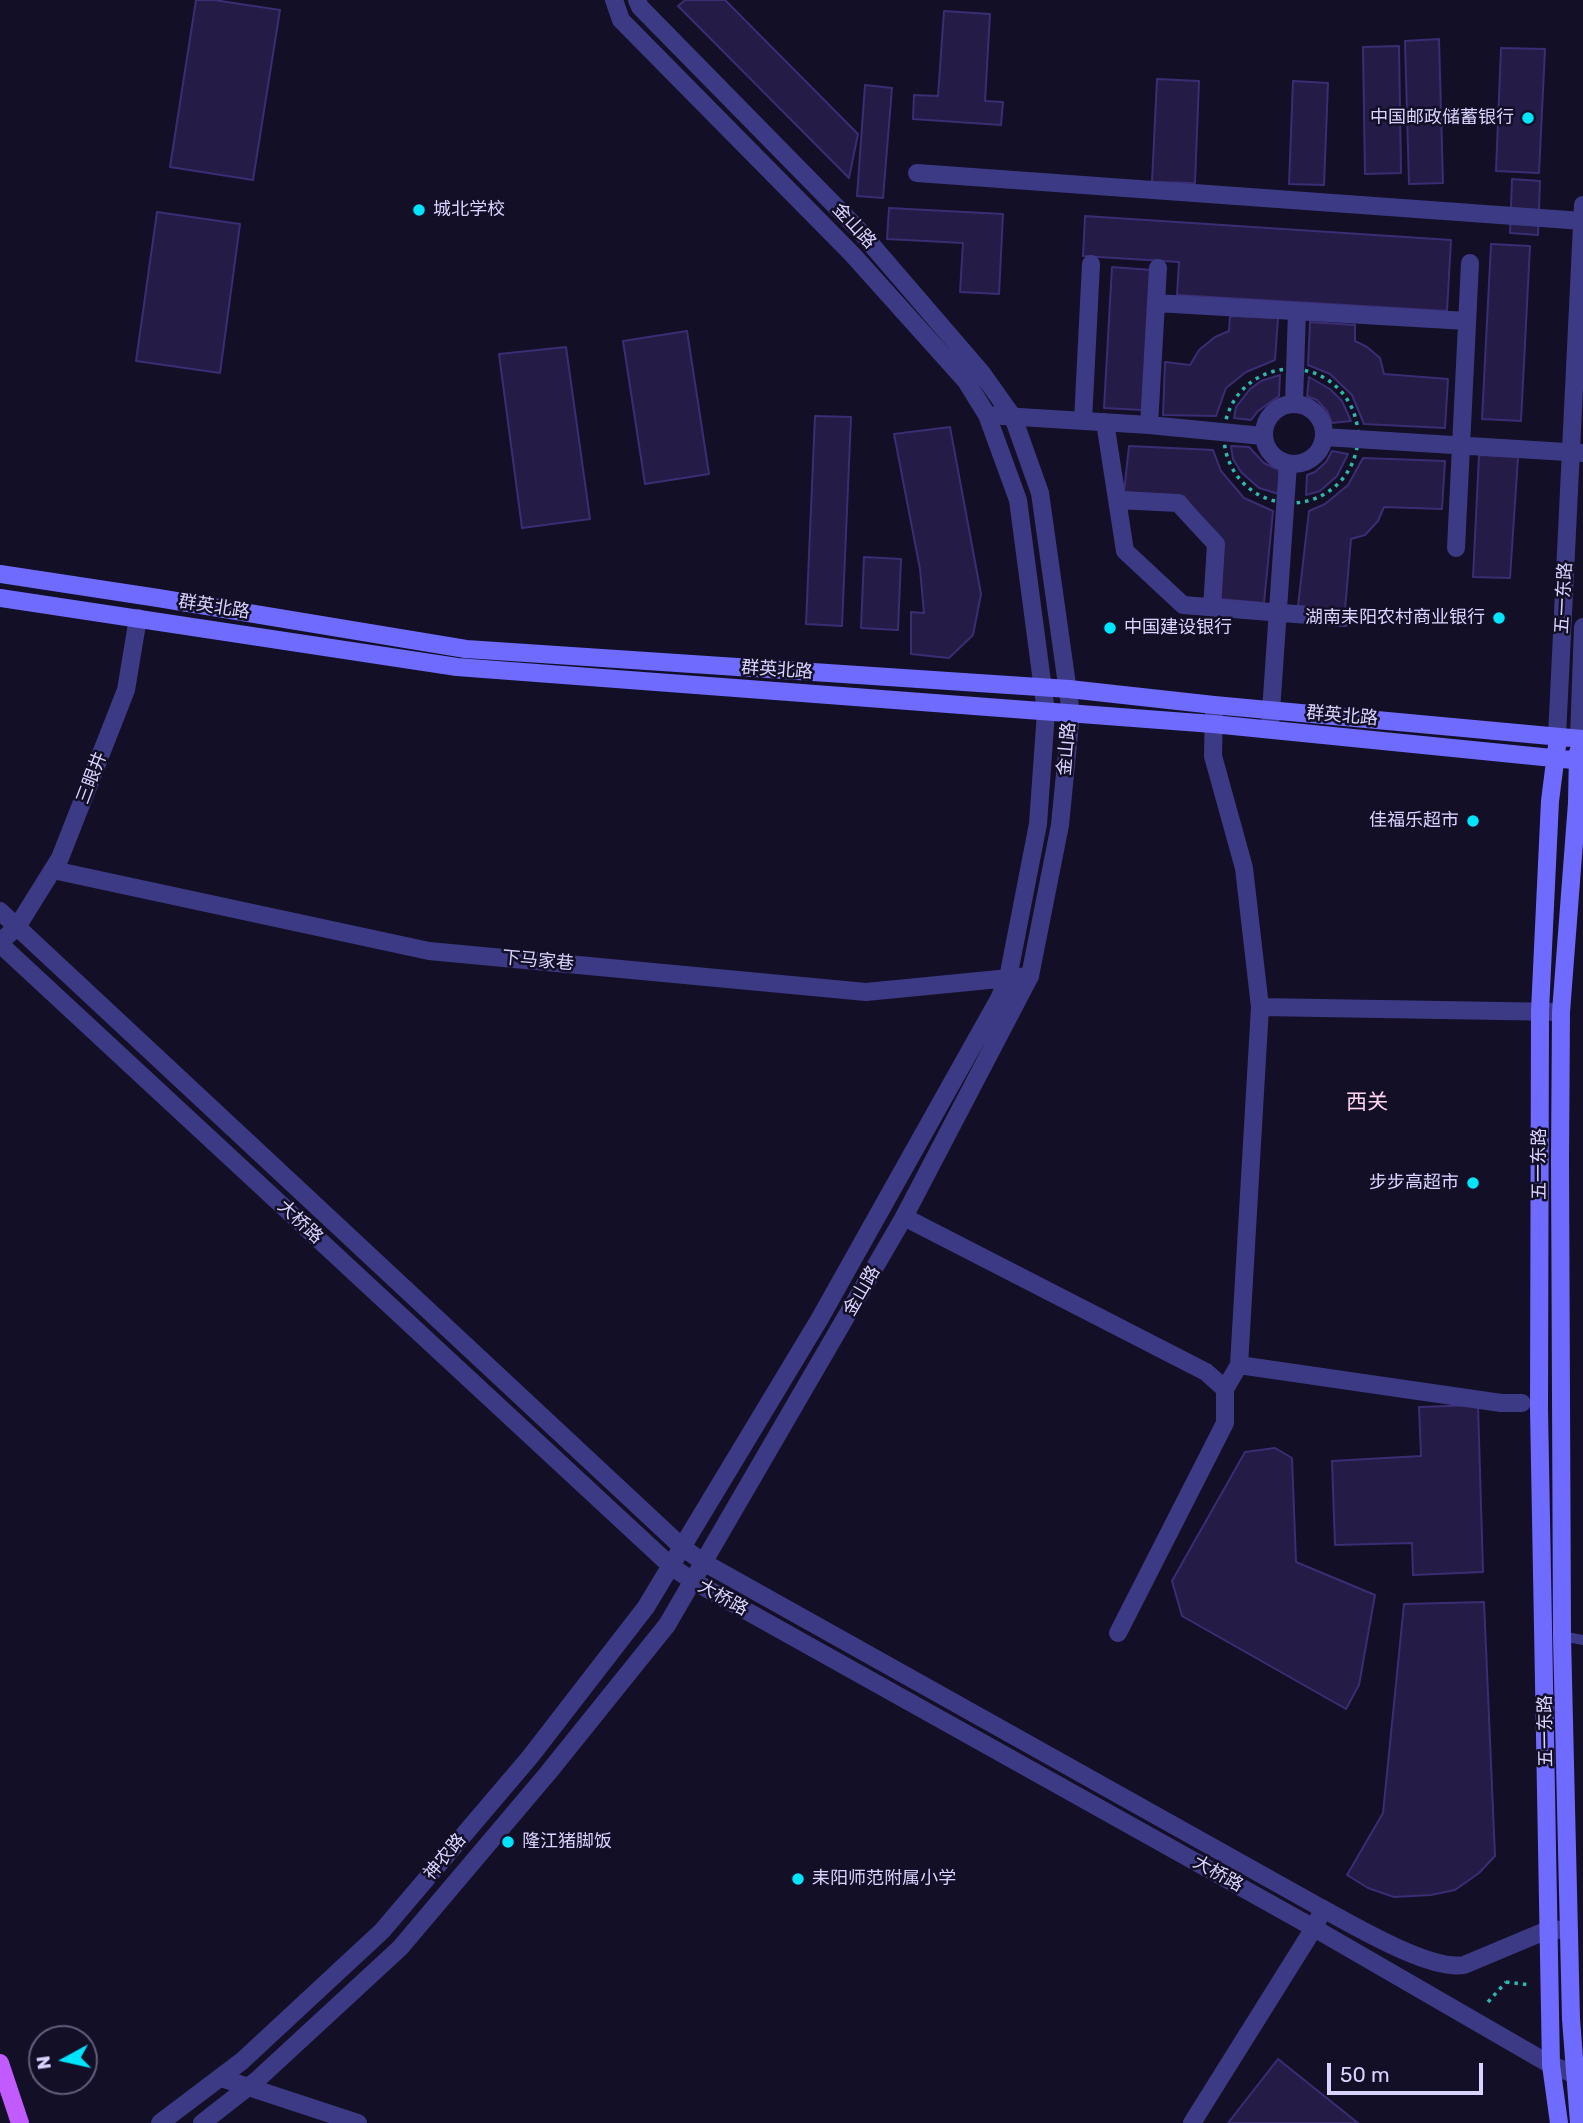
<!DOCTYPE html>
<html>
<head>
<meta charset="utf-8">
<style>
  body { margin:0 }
  #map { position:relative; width:1583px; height:2123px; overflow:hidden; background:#130f26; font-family:Rubik,sans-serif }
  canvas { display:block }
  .north { position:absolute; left:28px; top:2025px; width:70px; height:70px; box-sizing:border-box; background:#130f26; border:2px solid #625e7d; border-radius:50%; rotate:262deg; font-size:19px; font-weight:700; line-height:28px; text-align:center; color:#d9d4ff }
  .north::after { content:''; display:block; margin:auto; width:24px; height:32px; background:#00e5ff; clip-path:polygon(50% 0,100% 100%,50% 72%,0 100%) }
  .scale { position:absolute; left:1327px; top:2063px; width:156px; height:32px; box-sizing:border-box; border:4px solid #d9d4ff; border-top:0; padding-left:9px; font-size:21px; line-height:24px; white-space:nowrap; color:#d9d4ff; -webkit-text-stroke:5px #130f26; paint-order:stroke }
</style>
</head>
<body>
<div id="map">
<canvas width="1583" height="2123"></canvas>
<div class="north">N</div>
<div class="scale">50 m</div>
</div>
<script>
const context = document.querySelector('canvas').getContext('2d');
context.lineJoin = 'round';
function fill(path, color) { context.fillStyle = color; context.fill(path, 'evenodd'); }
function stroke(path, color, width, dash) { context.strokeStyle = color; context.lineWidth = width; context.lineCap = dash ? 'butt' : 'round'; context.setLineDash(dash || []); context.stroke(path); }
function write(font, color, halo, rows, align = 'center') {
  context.font = font + ' Rubik,"Noto Sans SC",sans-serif'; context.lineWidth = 5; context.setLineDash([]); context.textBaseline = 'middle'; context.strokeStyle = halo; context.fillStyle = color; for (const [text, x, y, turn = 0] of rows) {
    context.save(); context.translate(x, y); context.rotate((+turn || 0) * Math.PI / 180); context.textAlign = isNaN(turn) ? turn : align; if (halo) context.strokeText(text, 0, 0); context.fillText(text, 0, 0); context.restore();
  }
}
const building = new Path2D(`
  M196,0H214L280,10L253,180L170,167Z
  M685,0H725L858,134L849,178L678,6Z
  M944,11L990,14L985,101L1003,102L1001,125L913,119L914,95L938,96Z
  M1439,39L1443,183L1409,184L1405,41Z
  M1399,46L1401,173L1365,174L1363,47Z
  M1501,48L1545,49L1539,173L1496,171Z
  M1157,79L1199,81L1195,183L1152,182Z
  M1293,81L1328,83L1324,185L1289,184Z
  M865,85L892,88L883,198L857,196Z
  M1512,179L1540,181L1538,235L1510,233Z
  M889,208L1003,214L999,294L960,292L963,243L887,239Z
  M157,212L240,224L220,373L136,361Z
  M1085,216L1451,240L1447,311L1177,295L1179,262L1083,256Z
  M1491,244L1530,246L1521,421L1482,419Z
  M1112,267L1152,270L1142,410L1104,408Z
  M1230,316L1278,318L1275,360L1246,372L1226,388L1216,416L1163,415L1165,362L1190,365L1199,350L1215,337L1229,331Z
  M1310,322L1355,325V341L1367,347L1380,358L1384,374L1448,379L1445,428L1364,424L1352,395L1330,374L1308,365Z
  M687,331L709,474L645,484L623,341Z
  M566,347L590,519L522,528L499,354Z
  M1280,375L1279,396L1258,411L1251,420L1234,418L1236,407L1250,389L1261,381Z
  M1309,377L1330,389L1342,401L1351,421L1332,423L1327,411L1317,400L1307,396Z
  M815,416L851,417L842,626L806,624Z
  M950,427L981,594L973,635L949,658L911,654V612L924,613L920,569L894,434Z
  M1129,446L1213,450L1221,471L1244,498L1273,511L1264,603L1218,599L1223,540L1200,517L1184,496L1124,492Z
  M1231,446L1249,447L1264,463L1279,470L1282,495L1259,488L1241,472L1233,459Z
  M1332,451L1348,454L1337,476L1320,491L1306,495L1307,475L1315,472L1326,462Z
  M1479,455L1518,457L1510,578L1473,577Z
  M1363,458L1445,461L1442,509L1384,507L1378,521L1365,535L1351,539L1345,610L1298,606L1309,511L1325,504L1348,485Z
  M864,557L901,559L898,630L861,628Z
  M1478,1405L1483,1572L1413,1575L1412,1543L1335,1545L1332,1461L1421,1456L1419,1407Z
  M1275,1448L1292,1458L1296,1562L1375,1595L1359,1685L1346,1709L1182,1616L1172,1581L1245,1452Z
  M1484,1602L1495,1856L1479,1873L1455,1890L1431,1895L1394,1897L1368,1888L1347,1875L1383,1813L1404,1604Z
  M1278,2059L1358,2123H1228Z`);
fill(building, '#241b47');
stroke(building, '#3b2d73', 2);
stroke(new Path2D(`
  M1224 436a67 67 0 1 1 134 0a67 67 0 1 1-134 0Z
  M1506,1982L1530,1985
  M1488,2002L1506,1982`), '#2fb8b0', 3.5, [3.5, 5]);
stroke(new Path2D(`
  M1562,1636L1583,1640`), '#3d3a85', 10);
stroke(new Path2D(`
  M917,173L1583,221
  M1156,303L1467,321
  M1294,403L1297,311
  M1264 434a30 30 0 1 1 60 0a30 30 0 1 1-60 0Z
  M987,415L1149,425L1263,436
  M1083,421L1091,264
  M1105,422L1125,551L1183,605L1345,618
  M1149,425L1158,268
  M1324,437L1583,453
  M1117,500L1178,503L1216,544L1212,608
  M1456,548L1470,263
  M1270,726L1288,464
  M53,870L429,951L866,992L1030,976
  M0,942L17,927L60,858L126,690L138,618
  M1260,1007L1561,1012
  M904,1217L1206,1372L1225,1389
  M1239,1365L1501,1403H1522
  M1118,1633L1225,1423V1389L1239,1365L1260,1007L1244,868L1213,756L1214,709
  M221,2078L358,2123
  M1192,2123L1314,1928L1323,1909`), '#3d3a85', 18);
stroke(new Path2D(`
  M1557,736L1583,205
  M1579,738L1583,627
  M0,911L682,1547L703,1562L1323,1909C1355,1926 1430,1971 1464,1965L1550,1929L1560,1930
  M0,944L672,1567L693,1581L1314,1928L1551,2065L1574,2074
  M160,2123L242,2061L382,1931L530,1757L646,1607L819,1320L999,999L1008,978L1038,824L1046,712L1018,500L987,415L966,381L852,254L621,20L614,0
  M202,2123L257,2080L400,1948L548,1773L667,1625L904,1217L1030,976L1060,825L1071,713L1040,493L1013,417L981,372L858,229L640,7L637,0`), '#3d3a85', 18);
stroke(new Path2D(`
  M0,574L158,598L466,649L1069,689L1214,705L1583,739
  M0,598L457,667L1213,724L1583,761
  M1557,746L1550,801L1540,1011L1539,1409L1551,2065L1559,2123
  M1578,752L1577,803L1561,1012L1560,1160L1562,1636L1571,2019L1579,2123`), '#6f6bff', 18);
stroke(new Path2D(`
  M0,2063L20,2123`), '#c25bff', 18);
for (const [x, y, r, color] of [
  [1528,118,7,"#00e5ff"],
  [419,210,7,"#00e5ff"],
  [1499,618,7,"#00e5ff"],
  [1110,628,7,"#00e5ff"],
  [1473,821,7,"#00e5ff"],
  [1473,1183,7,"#00e5ff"],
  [508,1842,7,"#00e5ff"],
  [798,1879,7,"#00e5ff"]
]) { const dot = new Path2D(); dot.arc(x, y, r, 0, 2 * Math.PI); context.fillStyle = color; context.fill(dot); stroke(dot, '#130f26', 2.5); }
write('18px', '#d9d4ff', '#130f26', [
  ["中国邮政储蓄银行",1514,118],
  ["城北学校",433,210,"left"],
  ["湖南耒阳农村商业银行",1485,618],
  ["中国建设银行",1124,628,"left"],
  ["佳福乐超市",1459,821],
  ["步步高超市",1459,1183],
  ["隆江猪脚饭",522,1842,"left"],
  ["耒阳师范附属小学",812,1879,"left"]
], 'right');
write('18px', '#d9d4ff', '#130f26', [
  ["金山路",854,226,47],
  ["五一东路",1564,598,-87],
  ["群英北路",214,607,9],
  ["群英北路",777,670,4],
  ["群英北路",1342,716,5],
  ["金山路",1067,749,-85],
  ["三眼井",92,778,-69],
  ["下马家巷",538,961,5],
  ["五一东路",1540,1164,-90],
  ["大桥路",300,1222,43],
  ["金山路",862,1291,-60],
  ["大桥路",723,1598,29],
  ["五一东路",1546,1731,-91],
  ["神农路",445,1857,-50],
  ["大桥路",1218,1874,29]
]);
write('21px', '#ffd6f0', '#130f26', [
  ["西关",1367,1103]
]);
</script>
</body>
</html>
